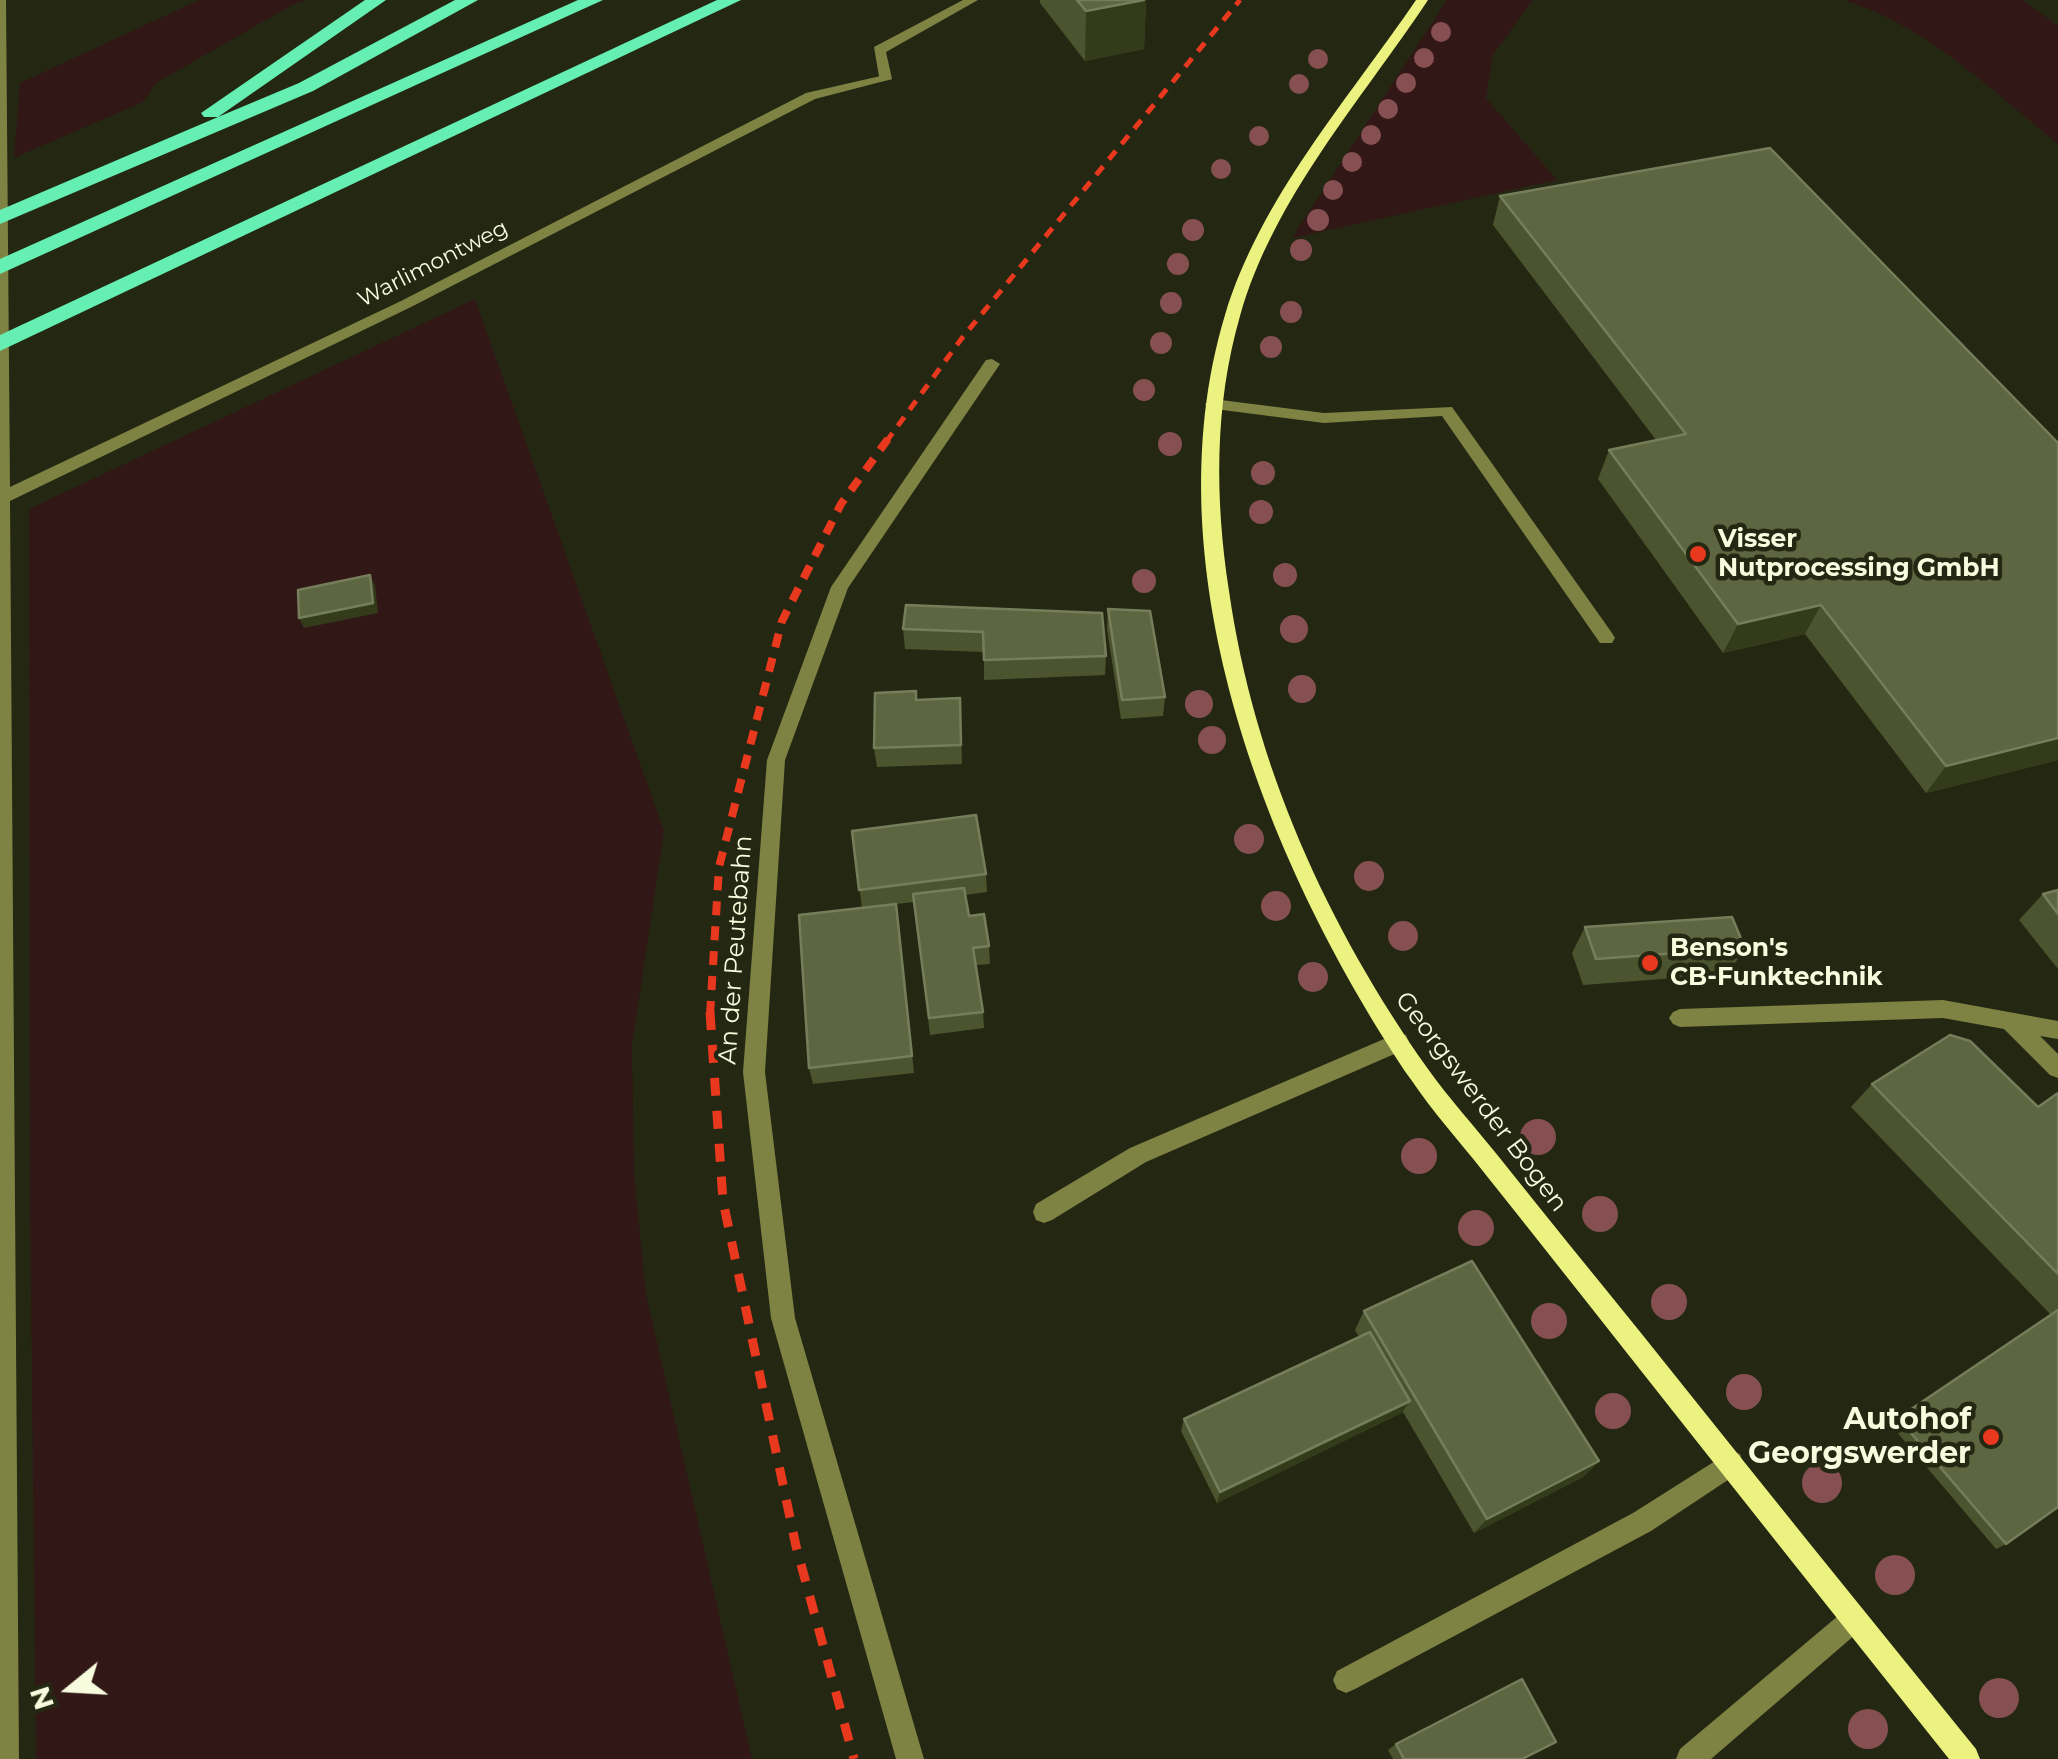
<!DOCTYPE html>
<html>
<head>
<meta charset="utf-8">
<style>
  body { margin:0 }
  #map { position:relative; width:2058px; height:1759px; overflow:hidden; background:#242813; font-family:Montserrat,sans-serif }
  canvas { display:block }
  .north { position:absolute; left:20px; top:1639px; width:100px; height:100px; -webkit-text-stroke:8px #242813; paint-order:stroke; rotate:252deg; font-size:28px; font-weight:700; line-height:40px; text-align:center; color:#f7fcde }
  .north::after { content:''; display:block; margin:auto; width:35px; height:45px; background:#f7fcde; clip-path:polygon(50% 0,100% 100%,50% 72%,0 100%) }
</style>
</head>
<body>
<div id="map">
<canvas width="2058" height="1759"></canvas>
<div class="north">N</div>
</div>
<script>
const context = document.querySelector('canvas').getContext('2d');
context.lineJoin = 'round';
function fill(path, color) { context.fillStyle = color; context.fill(path, 'evenodd'); }
function stroke(path, color, width, dash) { context.strokeStyle = color; context.lineWidth = width; context.lineCap = dash ? 'butt' : 'round'; context.setLineDash(dash || []); context.stroke(path); }
function write(font, color, halo, rows, align = 'center') {
  context.font = font + ' Montserrat,sans-serif'; context.lineWidth = 9; context.setLineDash([]); context.textBaseline = 'middle'; context.strokeStyle = halo; context.fillStyle = color; for (const [text, x, y, turn = 0] of rows) {
    context.save(); context.translate(x, y); context.rotate((+turn || 0) * Math.PI / 180); context.textAlign = isNaN(turn) ? turn : align; if (halo) context.strokeText(text, 0, 0); context.fillText(text, 0, 0); context.restore();
  }
}
fill(new Path2D(`
  M199,0H307L294,4L156,83L143,102L14,158L20,83Z
  M1447,0H1533L1493,55L1486,98L1557,180L1292,238Z
  M1844,0H2023L2058,26V144C1993,91 1925,25 1844,0Z
  M475,299L664,831L632,1046L634,1173L646,1294L752,1759H36L30,1195L29,509Z`), '#321717');
fill(new Path2D(`
  M963,0H978L886,52L892,79L880,82L874,47Z
  M992,359L1000,364L848,588L785,760L765,1072L795,1318L924,1759H896L771,1318L743,1072L767,760L831,587L986,360Z
  M1213,399L1324,413L1452,407L1612,633L1615,638L1612,643H1600L1442,416L1324,423L1207,408L1205,404Z
  M1943,1000L2058,1021V1039L2040,1036L2058,1054V1078L2050,1075L2004,1029L1943,1018L1680,1027L1673,1024L1669,1018L1673,1012L1680,1009Z
  M1398,1033L1406,1035L1409,1042L1406,1049L1146,1162L1052,1220L1044,1223L1036,1220L1033,1212L1036,1204L1130,1148Z
  M1731,1451L1740,1454L1743,1463L1740,1472L1651,1531L1355,1689L1346,1693L1337,1689L1333,1680L1337,1671L1633,1513Z
  M1854,1606L1863,1610L1867,1619L1863,1628L1711,1759H1676L1680,1749L1845,1610Z`), '#7e8243');
fill(new Path2D(`
  M0,0H6L10,487L401,301L806,93L885,75L892,79L815,99L411,307L10,501L19,1759H0Z`), '#7e8243');
fill(new Path2D(`
  M1416,0H1428C1361,101 1274,197 1240,316C1214,406 1215,499 1229,591C1254,765 1327,926 1428,1069C1450,1100 1476,1128 1499,1157C1546,1216 1594,1275 1641,1333C1752,1472 1864,1611 1976,1749L1980,1759H1949C1840,1622 1731,1485 1623,1348C1576,1288 1529,1229 1482,1170C1459,1141 1433,1112 1412,1081C1270,872 1148,570 1225,315C1261,197 1347,101 1416,0Z`), '#ebf27f');
fill(new Path2D(`
  M365,0H386L218,117L299,83L455,0H478L313,91L0,224V210L218,117H204L201,113Z
  M578,0H603L0,274V259Z
  M717,0H741L0,351V335Z`), '#65efb2');
stroke(new Path2D(`
  M886,442L962,338L1240,0`), '#e8381e', 5, [11, 9]);
stroke(new Path2D(`
  M710,1015L719,867L782,621L841,504L888,439`), '#e8381e', 8, [14, 11]);
stroke(new Path2D(`
  M710,1012L723,1201L796,1546L854,1759`), '#e8381e', 9, [18, 15]);
context.fillStyle = '#865052';
for (const [x, y, r] of [
  [1441,32,10],
  [1424,58,10],
  [1318,59,10],
  [1406,83,10],
  [1299,84,10],
  [1388,109,10],
  [1371,135,10],
  [1259,136,10],
  [1352,162,10],
  [1221,169,10],
  [1333,190,10],
  [1318,220,11],
  [1193,230,11],
  [1301,250,11],
  [1178,264,11],
  [1171,303,11],
  [1291,312,11],
  [1161,343,11],
  [1271,347,11],
  [1144,390,11],
  [1170,444,12],
  [1263,473,12],
  [1261,512,12],
  [1285,575,12],
  [1144,581,12],
  [1294,629,14],
  [1302,689,14],
  [1199,704,14],
  [1212,740,14],
  [1249,839,15],
  [1369,876,15],
  [1276,906,15],
  [1403,936,15],
  [1313,977,15],
  [1538,1137,18],
  [1419,1156,18],
  [1600,1214,18],
  [1476,1228,18],
  [1669,1302,18],
  [1549,1321,18],
  [1744,1392,18],
  [1613,1411,18],
  [1822,1483,20],
  [1895,1575,20],
  [1999,1698,20],
  [1868,1729,20]
]) { context.beginPath(); context.arc(x, y, r, 0, 2 * Math.PI); context.fill(); }
fill(new Path2D(`
  M1040,0H1146L1144,49L1085,61L1040,3Z
  M1500,196L2058,443V760L1926,793L1805,634L1723,653L1598,479L1609,450L1656,440L1493,225Z
  M906,605L1106,656L1105,675L984,680V652L905,649L903,629Z
  M1108,609L1165,697L1163,716L1121,719L1107,629Z
  M960,698L962,764L877,767L874,748L916,700Z
  M852,831L986,874L987,892L965,895L969,916L989,946L990,964L976,965L983,1012L984,1028L930,1035L914,902L879,906L896,904L914,1073L813,1084L809,1068L862,908Z
  M2058,890V969L2019,920L2043,894Z
  M1585,927L1745,948L1728,974L1583,985L1572,953Z
  M1872,1084L2038,1107L2058,1093V1507L2006,1544L1996,1549L1890,1424L2051,1315L1851,1107Z
  M1364,1311L1599,1461L1583,1477L1474,1533L1403,1412L1217,1503L1181,1431L1184,1419L1359,1337L1355,1330Z
  M1396,1744L1522,1759H1393L1388,1750Z`), '#4b542e');
fill(new Path2D(`
  M1146,0L1144,49L1085,61L1086,11Z
  M370,575L375,585L378,613L304,628L299,618Z
  M1821,605L1805,634L1723,653L1738,624Z
  M2058,738V760L1926,793L1946,766Z
  M1410,1401L1402,1413L1217,1503L1220,1492Z
  M1599,1461L1583,1477L1474,1533L1487,1519Z`), '#343b1b');
const building = new Path2D(`
  M1077,0H1144L1086,11Z
  M1770,148L2058,443V738L1946,766L1821,605L1738,624L1609,450L1686,434L1500,196Z
  M370,575L373,603L299,618L298,590Z
  M906,605L1102,613L1106,656L984,660L983,632L903,629Z
  M1108,609L1150,611L1165,697L1122,700Z
  M916,691V700L960,698L961,745L874,748L875,693Z
  M976,815L986,874L859,890L852,831Z
  M964,888L969,916L984,914L989,946L973,948L983,1012L929,1018L913,894Z
  M2058,890V914L2043,894Z
  M896,904L912,1056L809,1068L799,915Z
  M1732,917L1745,948L1596,959L1585,927Z
  M1950,1035L1970,1041L2038,1107L2058,1093V1274L1872,1084Z
  M1472,1261L1599,1461L1487,1519L1364,1311Z
  M2058,1310V1507L2006,1544L1898,1418Z
  M1370,1332L1410,1401L1220,1492L1184,1419Z
  M1522,1679L1556,1742L1522,1759H1404L1396,1744Z`);
fill(building, '#5d6641');
stroke(building, '#767d5a', 2.5);
for (const [x, y, r, color] of [
  [1698,554,10,"#e8381e"],
  [1650,963,10,"#e8381e"],
  [1991,1437,10,"#e8381e"]
]) { const dot = new Path2D(); dot.arc(x, y, r, 0, 2 * Math.PI); context.fillStyle = color; context.fill(dot); stroke(dot, '#242813', 4); }
write('22px', '#f7fcde', '#242813', [
  ["Warlimontweg",433,264,-27]
]);
write('bold 25px', '#f7fcde', '#242813', [
  ["Visser",1718,540],
  ["Nutprocessing GmbH",1718,569],
  ["Benson's",1670,949],
  ["CB-Funktechnik",1670,978]
], 'left');
write('25px', '#f7fcde', '#242813', [
  ["An der Peutebahn",736,950,-86],
  ["Georgswerder Bogen",1481,1102,53]
]);
write('bold 30px', '#f7fcde', '#242813', [
  ["Autohof",1971,1420],
  ["Georgswerder",1971,1454]
], 'right');
</script>
</body>
</html>
